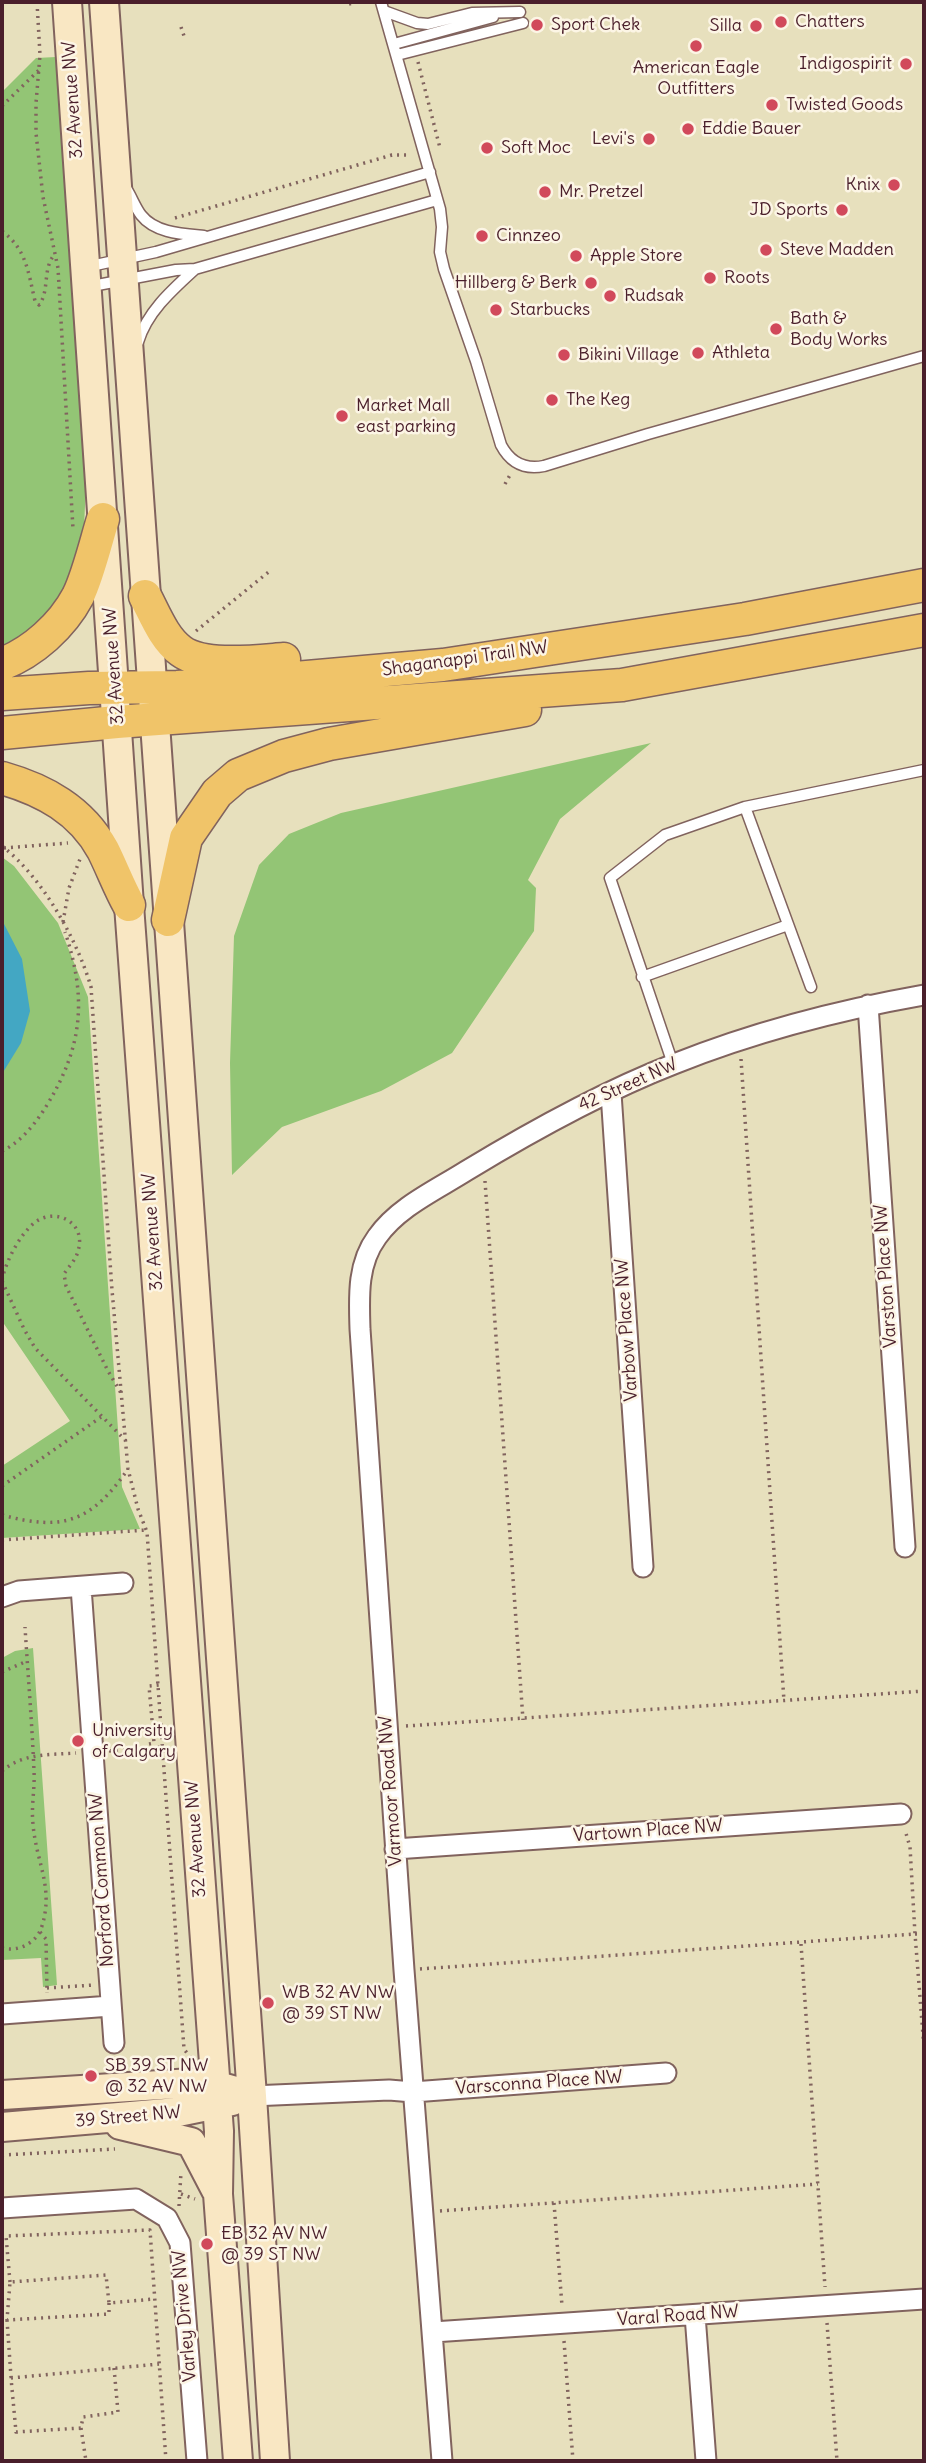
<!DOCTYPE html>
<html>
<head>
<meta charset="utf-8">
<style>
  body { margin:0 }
  #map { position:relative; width:926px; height:2463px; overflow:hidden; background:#e7e0bd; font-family:Delius,sans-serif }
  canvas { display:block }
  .frame { position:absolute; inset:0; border:4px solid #4a1f2b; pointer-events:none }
</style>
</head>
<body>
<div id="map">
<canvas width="926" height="2463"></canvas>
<div class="frame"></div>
</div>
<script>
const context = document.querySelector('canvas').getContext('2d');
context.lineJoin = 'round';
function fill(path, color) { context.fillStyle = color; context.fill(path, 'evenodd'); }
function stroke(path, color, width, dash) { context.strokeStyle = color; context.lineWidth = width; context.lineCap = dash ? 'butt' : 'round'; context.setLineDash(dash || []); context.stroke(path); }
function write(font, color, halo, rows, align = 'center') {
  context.font = font + ' Delius,sans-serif'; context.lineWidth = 5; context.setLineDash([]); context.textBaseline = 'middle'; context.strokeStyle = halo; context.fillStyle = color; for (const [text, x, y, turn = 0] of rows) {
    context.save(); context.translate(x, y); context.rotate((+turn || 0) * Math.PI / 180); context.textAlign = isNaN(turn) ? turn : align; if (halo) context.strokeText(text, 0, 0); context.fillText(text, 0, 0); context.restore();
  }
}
fill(new Path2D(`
  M56,57L87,461L84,528L80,560L67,591L36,628L2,647V92L36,58Z
  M651,743L560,819L528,880L536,888L534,931L452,1053L381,1091L282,1127L232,1175L230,1063L234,936L259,865L289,834L341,813Z
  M2,857L14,866L58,923L88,997L122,1487L140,1529L2,1538V1466L70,1421L2,1321Z
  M33,1648L57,1985L43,1987L41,1958L2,1960V1658L15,1651Z`), '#93c575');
fill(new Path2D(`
  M2,920L22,959L30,1011L21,1043L2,1074Z`), '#43a7c3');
const lane = new Path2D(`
  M381,2L440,209L442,227L440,252L444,269L476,361L501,445C510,462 524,470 544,466L648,434L924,356
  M384,11L417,23L428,24L472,13L520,12
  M394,44L493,17
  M397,55L523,23
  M127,190C132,198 135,207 141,215C155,233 182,234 204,236
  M86,267L156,252L430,172
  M87,287L176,270L195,269L437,200
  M138,342C147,312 172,290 195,269
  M745,807L811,987
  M642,977L788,925
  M673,1064L610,878L665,835L745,807L924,770`);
const street = new Path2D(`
  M868,1005L905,1547
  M611,1093L643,1567
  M81,1587L114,2043
  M2,1597L19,1591L123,1583
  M395,1849L901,1814
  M2,2014L111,2006
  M252,2096L389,2090L413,2092L666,2073
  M2,2208L136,2199L167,2218L180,2243L197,2461
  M695,2315L706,2461
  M433,2332L924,2299
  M442,2461L404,1970L360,1329C359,1297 357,1264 377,1237C398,1207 436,1190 466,1171C532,1131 602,1092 674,1064C754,1032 839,1010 924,995`);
const secondary = new Path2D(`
  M67,2L129,905L219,2131L218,2194L238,2461
  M104,2L252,2096L275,2461
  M2,2095L192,2083L214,2085L232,2090
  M120,2125L191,2142L216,2190
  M2,2127L178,2112L232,2101`);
const primary = new Path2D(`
  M145,596C155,615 164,639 181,651C204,668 257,661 284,659
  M2,664C33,652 62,626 78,596C88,576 96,542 103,519
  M2,694L89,688L177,687L239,683L443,665L745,619L924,585
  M2,733L117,722L622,685L924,630
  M2,778C44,790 81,810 103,850C112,868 119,887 129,905
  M168,920L186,838L217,793L238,775L284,756L329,744L525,710`);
stroke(lane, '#81635e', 13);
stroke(street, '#81635e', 23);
stroke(secondary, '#81635e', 32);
stroke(primary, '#81635e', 35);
stroke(new Path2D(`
  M37,2L40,55L36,103V133L43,197L58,268L73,529
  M349,4L356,2
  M181,27L184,36
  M418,62L440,148
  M2,106L39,70
  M175,218L392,155H410
  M2,231C27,250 28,272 35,301L39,305C50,291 42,268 55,254
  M505,484L510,475
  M196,631L271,570
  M2,846C42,877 77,939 91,987L112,1290L128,1469L138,1509L147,1532L184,2049L190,2057
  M4,848L68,843
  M63,922L69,888L80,859
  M741,1059L784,1701
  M2,1151C21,1142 36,1123 47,1105C83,1046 87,998 65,932
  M485,1181L523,1720
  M2,1280C6,1261 19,1236 34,1223C56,1206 87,1223 78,1251C76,1260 69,1266 64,1274L66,1286L108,1371L121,1393
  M2,1281L24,1329L35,1348L126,1441
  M2,1486L101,1417
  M2,1515C64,1532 92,1521 128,1469
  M2,1540L146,1530
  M2,1672L27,1661
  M406,1726L924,1691
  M149,1744L154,1743L149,1686L159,1685
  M109,1751L163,1747
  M2,1771C23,1753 49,1755 76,1753
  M40,1932L46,1939L47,1993
  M924,1934H915L924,2048
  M801,1944L825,2287
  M2,1948C17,1952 35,1944 41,1929C55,1888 36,1863 33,1824C31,1806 35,1789 34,1771C32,1723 28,1675 25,1627
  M420,1969L915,1934L910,1847L905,1830
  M47,1988L94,1985
  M2,2155L115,2149
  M181,2194L195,2199
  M554,2203L562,2306
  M179,2206L181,2172
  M440,2211L818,2184
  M10,2282L6,2236L150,2230L166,2461
  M109,2303V2314L7,2320L10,2282L106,2275L109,2303L154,2299
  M7,2320L11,2377
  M827,2323L837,2461
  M564,2341L573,2461
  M114,2368L118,2412L83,2417L81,2428L16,2432L11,2378L159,2364
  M81,2428L86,2461`), '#81635e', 3.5, [2, 5]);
stroke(lane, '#fff', 10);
stroke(street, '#fff', 19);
stroke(secondary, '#f9e7c3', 28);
stroke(primary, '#f0c469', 32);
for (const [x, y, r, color] of [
  [781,22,7,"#d1495b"],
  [537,25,7,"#d1495b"],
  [756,26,7,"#d1495b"],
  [696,46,7,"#d1495b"],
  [906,64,7,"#d1495b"],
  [772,105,7,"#d1495b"],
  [688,129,7,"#d1495b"],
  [649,139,7,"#d1495b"],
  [487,148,7,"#d1495b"],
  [894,185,7,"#d1495b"],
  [545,192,7,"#d1495b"],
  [842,210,7,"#d1495b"],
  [482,236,7,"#d1495b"],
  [766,250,7,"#d1495b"],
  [576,256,7,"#d1495b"],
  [710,278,7,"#d1495b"],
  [591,283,7,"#d1495b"],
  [610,296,7,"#d1495b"],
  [496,310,7,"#d1495b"],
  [776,329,7,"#d1495b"],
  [698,353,7,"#d1495b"],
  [564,355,7,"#d1495b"],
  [552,400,7,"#d1495b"],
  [342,416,7,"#d1495b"],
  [78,1741,7,"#d1495b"],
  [268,2003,7,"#d1495b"],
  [91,2076,7,"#d1495b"],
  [207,2244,7,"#d1495b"]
]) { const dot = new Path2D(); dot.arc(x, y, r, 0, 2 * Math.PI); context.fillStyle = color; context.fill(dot); stroke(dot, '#fcf5e5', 2.5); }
write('18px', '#4a1f2b', '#fcf5e5', [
  ["Chatters",795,22],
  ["Sport Chek",551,25],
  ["Silla",742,26,"right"],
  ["Indigospirit",892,64,"right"],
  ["American Eagle",696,68,"center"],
  ["Outfitters",696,89,"center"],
  ["Twisted Goods",786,105],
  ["Eddie Bauer",702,129],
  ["Levi's",635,139,"right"],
  ["Soft Moc",501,148],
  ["Knix",880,185,"right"],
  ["Mr. Pretzel",559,192],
  ["JD Sports",828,210,"right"],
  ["Cinnzeo",496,236],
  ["Steve Madden",780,250],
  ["Apple Store",590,256],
  ["Roots",724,278],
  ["Hillberg & Berk",577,283,"right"],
  ["Rudsak",624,296],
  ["Starbucks",510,310],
  ["Bath &",790,319],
  ["Body Works",790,340],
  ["Athleta",712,353],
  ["Bikini Village",578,355],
  ["The Keg",566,400],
  ["Market Mall",356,406],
  ["east parking",356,427],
  ["University",92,1731],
  ["of Calgary",92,1752],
  ["WB 32 AV NW",282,1993],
  ["@ 39 ST NW",282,2014],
  ["SB 39 ST NW",105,2066],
  ["@ 32 AV NW",105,2087],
  ["EB 32 AV NW",221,2234],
  ["@ 39 ST NW",221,2255]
], 'left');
write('18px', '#4a1f2b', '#fcf5e5', [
  ["32 Avenue NW",73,100,-94],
  ["Shaganappi Trail NW",465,659,-8],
  ["32 Avenue NW",114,666,-94],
  ["42 Street NW",628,1085,-24],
  ["32 Avenue NW",153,1232,-94],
  ["Varston Place NW",886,1276,-94],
  ["Varbow Place NW",627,1330,-94],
  ["Varmoor Road NW",391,1791,-94],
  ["Vartown Place NW",648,1831,-4],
  ["32 Avenue NW",196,1839,-94],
  ["Norford Common NW",102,1880,-94],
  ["Varsconna Place NW",539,2083,-4],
  ["39 Street NW",128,2117,-5],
  ["Varley Drive NW",185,2316,-95],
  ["Varal Road NW",678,2316,-4]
]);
</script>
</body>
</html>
